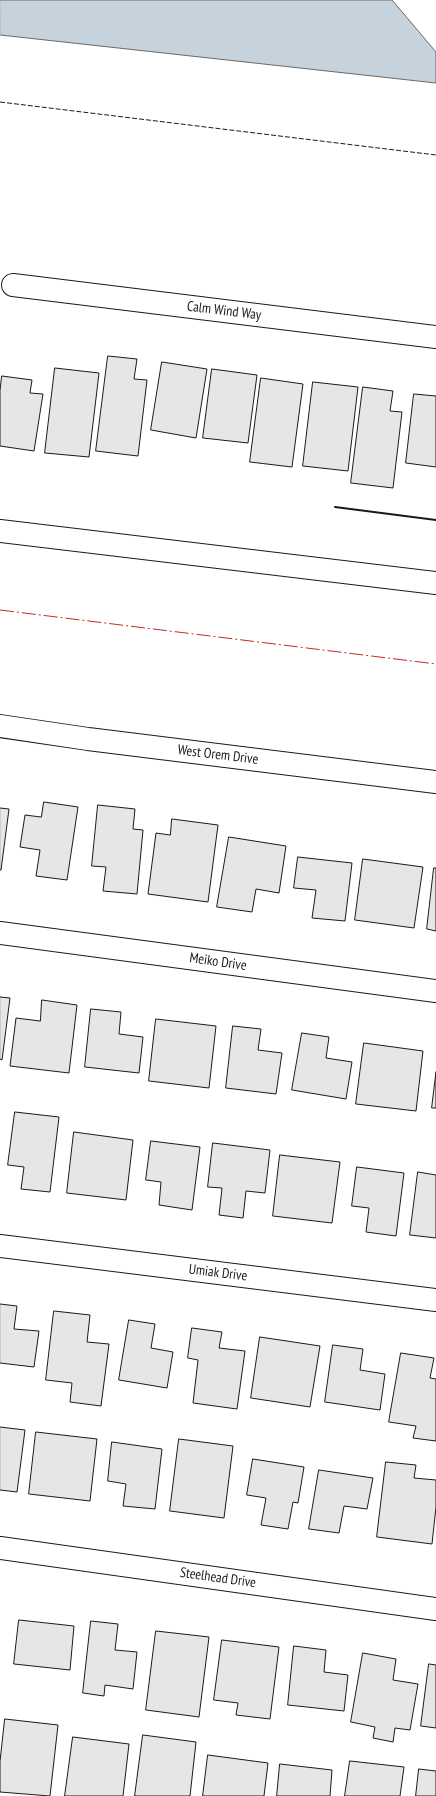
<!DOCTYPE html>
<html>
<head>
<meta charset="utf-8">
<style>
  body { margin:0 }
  canvas { display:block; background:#fff }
</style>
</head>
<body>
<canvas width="436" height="1796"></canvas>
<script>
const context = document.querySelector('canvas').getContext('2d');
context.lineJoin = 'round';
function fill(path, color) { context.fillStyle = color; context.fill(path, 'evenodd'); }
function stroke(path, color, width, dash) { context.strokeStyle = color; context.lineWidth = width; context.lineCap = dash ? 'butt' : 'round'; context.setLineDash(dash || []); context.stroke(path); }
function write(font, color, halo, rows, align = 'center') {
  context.font = font + ' "PT Sans Narrow",sans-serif'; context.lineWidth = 3; context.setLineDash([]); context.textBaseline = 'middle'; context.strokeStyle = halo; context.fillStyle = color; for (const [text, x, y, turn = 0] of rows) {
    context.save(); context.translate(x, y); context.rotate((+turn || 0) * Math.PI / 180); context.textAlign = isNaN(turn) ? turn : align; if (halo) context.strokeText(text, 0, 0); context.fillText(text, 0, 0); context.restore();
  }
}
const water = new Path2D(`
  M0,0H392L436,52V83L0,35Z`);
fill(water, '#c6d2dc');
stroke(water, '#6a6a6a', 1);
const building = new Path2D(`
  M108,356L137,359L134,379L147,380L138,456L96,451Z
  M162,362L207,369L196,438L151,430Z
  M55,368L99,373L89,457L45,453Z
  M212,369L257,375L248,443L203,438Z
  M2,376L32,380L30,393L43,394L34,451L0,446V391Z
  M261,378L303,384L292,467L250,462Z
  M313,382L358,387L348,471L303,466Z
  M363,387L393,391L390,411L402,412L393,488L351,483Z
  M414,394L436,396V467L406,463Z
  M44,802L78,807L67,880L36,876L40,850L20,847L25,815L41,817Z
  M98,805L135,809L133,829L143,830L137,894L103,891L106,867L92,866Z
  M0,808L9,809L1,870H0Z
  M172,819L218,825L208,902L148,894L156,833L170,835Z
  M229,837L286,846L279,893L256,889L252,912L217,907Z
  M298,857L352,863L345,921L312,918L316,890L294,888Z
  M363,859L423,867L414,928L355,920Z
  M434,868H436V931L427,929Z
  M0,997L10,998L2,1060L0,1059Z
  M42,1000L77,1005L69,1073L10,1066L16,1018L40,1021Z
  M91,1009L121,1012L119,1034L143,1037L139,1073L85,1067Z
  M156,1019L216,1026L209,1088L149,1081Z
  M233,1026L261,1029L258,1050L282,1053L276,1094L226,1088Z
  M302,1033L329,1037L326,1058L352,1062L346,1099L292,1090Z
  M364,1043L423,1051L416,1111L356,1104Z
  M436,1072V1108H432Z
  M15,1112L59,1117L50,1192L21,1189L24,1167L8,1165Z
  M74,1132L133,1140L126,1200L67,1193Z
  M151,1141L200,1147L192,1210L159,1205L161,1182L146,1180Z
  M213,1143L270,1150L265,1193L246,1191L243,1218L219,1215L222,1188L208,1187Z
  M280,1155L340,1162L332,1223L273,1216Z
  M357,1167L404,1173L396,1236L366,1232L369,1208L352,1206Z
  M418,1172L436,1175V1238L410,1235Z
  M0,1304L17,1306L14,1329L39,1331L34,1367L0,1363Z
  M54,1311L90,1315L87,1342L109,1344L101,1406L70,1402L72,1383L46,1380Z
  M129,1320L155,1324L151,1348L173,1352L167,1388L119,1380Z
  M192,1328L222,1332L219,1348L245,1351L237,1409L193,1403L198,1360L188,1358Z
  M260,1337L320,1346L310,1407L251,1398Z
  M333,1345L363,1349L360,1370L385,1374L380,1410L325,1402Z
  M401,1353L434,1358L430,1378L436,1379V1441L413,1438L416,1426L389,1422Z
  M0,1427L25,1430L17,1492L0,1490Z
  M36,1432L97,1439L90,1501L29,1494Z
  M179,1439L233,1446L224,1518L170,1511Z
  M112,1442L162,1449L155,1509L123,1506L126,1484L108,1481Z
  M253,1459L304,1467L298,1503L293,1502L288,1529L261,1525L266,1498L247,1495Z
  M386,1462L416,1465L414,1478L436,1480V1507L432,1544L377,1537Z
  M319,1470L373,1478L367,1509L344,1506L339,1533L309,1529Z
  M19,1620L74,1626L70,1670L14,1664Z
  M91,1621L118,1624L115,1650L137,1652L133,1689L105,1685L104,1696L83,1693Z
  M156,1631L209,1637L199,1717L146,1710Z
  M222,1640L279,1647L270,1719L236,1715L238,1703L214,1700Z
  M294,1646L326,1650L324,1672L348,1675L344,1711L288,1705Z
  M363,1653L396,1659L393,1680L418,1684L410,1730L395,1728L393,1742L373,1738L375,1727L351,1722Z
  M429,1664L436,1665V1728L421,1726Z
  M5,1719L58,1725L50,1796L0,1792V1762Z
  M143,1735L196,1742L190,1796H135Z
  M73,1737L129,1744L123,1796H65Z
  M208,1755L268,1763L264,1796H203Z
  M350,1761L404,1767L400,1796H345Z
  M280,1764L332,1770L330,1796H277Z
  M419,1769L436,1771V1796H416Z`);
fill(building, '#e6e6e6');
stroke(building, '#1a1a1a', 1);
const minor = new Path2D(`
  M13,285L436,337
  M0,933L436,991
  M0,1246L436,1300
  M0,1548L436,1609`);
const secondary = new Path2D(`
  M0,531L436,583
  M0,726L88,739L436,782`);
stroke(minor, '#1a1a1a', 24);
stroke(secondary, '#1a1a1a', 24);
stroke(minor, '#fff', 22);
stroke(secondary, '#fff', 22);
stroke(new Path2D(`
  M0,102L436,155`), '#1a1a1a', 1, [5, 2]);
stroke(new Path2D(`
  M335,507L436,520`), '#1a1a1a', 2);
stroke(new Path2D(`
  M0,610L436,664`), '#c62828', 1, [14, 3, 2, 3]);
write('14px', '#1a1a1a', '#fff', [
  ["Calm Wind Way",224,311,7],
  ["West Orem Drive",218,755,7],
  ["Meiko Drive",218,962,8],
  ["Umiak Drive",218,1273,7],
  ["Steelhead Drive",218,1578,8]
]);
</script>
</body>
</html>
